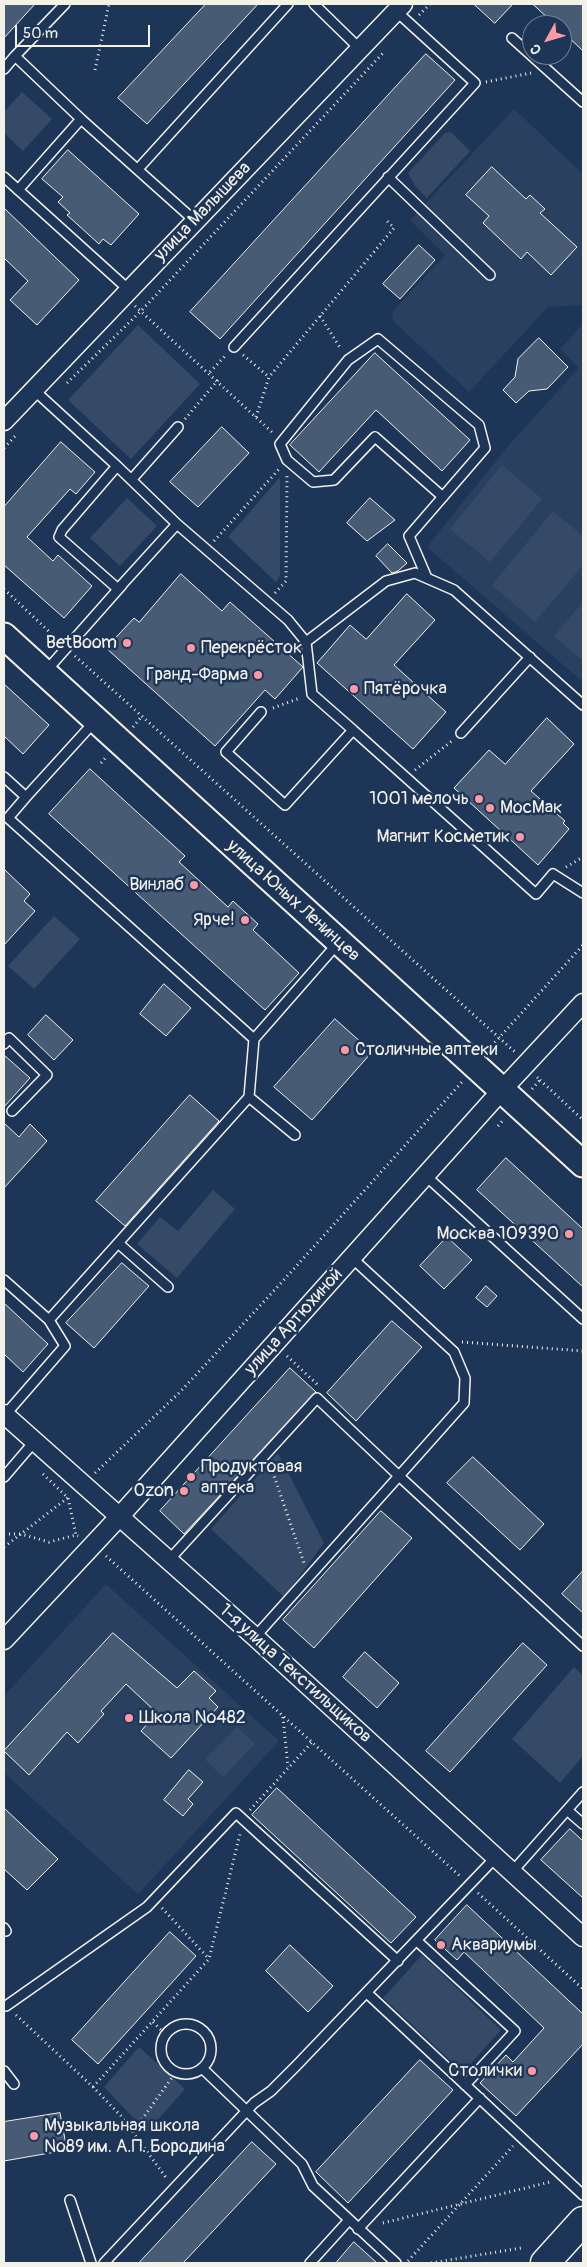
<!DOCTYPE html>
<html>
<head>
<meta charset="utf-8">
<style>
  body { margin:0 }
  #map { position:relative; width:587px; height:2267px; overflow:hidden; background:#1d3557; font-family:Pangolin,sans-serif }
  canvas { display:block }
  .frame { position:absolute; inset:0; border:5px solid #f4f1e8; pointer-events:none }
  .north { position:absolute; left:522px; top:15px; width:50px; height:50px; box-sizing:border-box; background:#1d3557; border:1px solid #738091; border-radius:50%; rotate:231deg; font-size:14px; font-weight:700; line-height:20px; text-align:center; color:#f4f1e8 }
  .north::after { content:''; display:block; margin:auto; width:18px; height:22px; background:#ff9aa2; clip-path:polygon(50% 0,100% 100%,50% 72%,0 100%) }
  .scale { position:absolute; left:15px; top:25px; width:135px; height:22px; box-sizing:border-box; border:2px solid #f4f1e8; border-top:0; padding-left:6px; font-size:15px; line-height:18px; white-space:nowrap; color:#f4f1e8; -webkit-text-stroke:4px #1d3557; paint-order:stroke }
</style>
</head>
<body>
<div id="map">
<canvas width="587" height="2267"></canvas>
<div class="frame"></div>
<div class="north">С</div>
<div class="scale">50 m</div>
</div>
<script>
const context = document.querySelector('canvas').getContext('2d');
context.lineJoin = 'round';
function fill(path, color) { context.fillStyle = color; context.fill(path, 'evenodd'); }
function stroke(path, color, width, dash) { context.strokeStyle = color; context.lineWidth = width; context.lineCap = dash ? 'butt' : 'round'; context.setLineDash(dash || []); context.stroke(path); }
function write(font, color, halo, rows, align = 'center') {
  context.font = font + ' Pangolin,sans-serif'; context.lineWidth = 5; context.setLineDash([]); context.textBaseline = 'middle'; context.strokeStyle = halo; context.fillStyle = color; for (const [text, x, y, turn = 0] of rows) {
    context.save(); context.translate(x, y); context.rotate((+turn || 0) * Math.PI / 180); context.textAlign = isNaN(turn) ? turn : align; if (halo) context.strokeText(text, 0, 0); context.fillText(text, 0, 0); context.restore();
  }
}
fill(new Path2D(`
  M514,109L583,174V305L548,307L469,392L393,321L392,312L445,255L410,220Z
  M583,324V682L427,547L508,446L579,368L560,349Z
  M106,1584L279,1741L138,1894L4,1773V1696Z`), '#2a4060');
fill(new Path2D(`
  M22,92L52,119L23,151L4,133V112Z
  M451,132L470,151L427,198L415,186L408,173L445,133Z
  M138,325L200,384L131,459L68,400Z
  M502,465L542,499L490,562L450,529Z
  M280,477V576L276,582L228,537Z
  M127,498L157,526L120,566L90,538Z
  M553,511L583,536V565L535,622L492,585Z
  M583,602V661L554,636Z
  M54,916L80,939L34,989L8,966Z
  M213,1190L235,1209L177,1278L137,1244L160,1217L178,1231Z
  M278,1453L324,1543L284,1597L211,1529Z
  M574,1667L583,1676V1756L560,1783L512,1739Z
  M237,1727L255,1744L223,1777L205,1759Z
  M422,1955L501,2030L463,2072L383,1998Z
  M139,2047L185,2089L147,2132L104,2087Z`), '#354a67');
const building = new Path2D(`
  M4,4H35L4,38Z
  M206,4H258L147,124L118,98Z
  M474,4H513L495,23Z
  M533,4H583V51L562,31V25H556Z
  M426,54L455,80L220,339L190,312Z
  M68,150L139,214L111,245L103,239L99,244L67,215L70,213L58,202L63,197L42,179Z
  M492,167L526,199L530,195L545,209L540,213L577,247L551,275L527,252L521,259L483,223L489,216L466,195Z
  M4,208L79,280L37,325L10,300L28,281L4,258Z
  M419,245L435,260L400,299L383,284Z
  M539,338L568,367L547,389L529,391L516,403L503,390L515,377L518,359Z
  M375,353L470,440L442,471L376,410L319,472L290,445Z
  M222,427L249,453L198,507L170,482Z
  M61,442L95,472L76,494L70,489L27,537L53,561L58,555L92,586L64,618L4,565V507Z
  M370,498L395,520L367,541L347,523Z
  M388,544L407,563L398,571L392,573L376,556Z
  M181,574L222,611L230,602L303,667L275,699L265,690L215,746L106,648L134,618L139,622Z
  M407,594L435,620L394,665L446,712L413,749L317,663L350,625L366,639Z
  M4,684L49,725L23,754L4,736Z
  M547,718L574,744L531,791L565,821L563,823L569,829L538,865L454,788L489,750L505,764Z
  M90,769L185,856L179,862L228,907L233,901L258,924L253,930L299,973L265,1010L49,814Z
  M4,869L30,894L24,901L35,911L4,945Z
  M164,984L191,1008L166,1036L140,1014Z
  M46,1015L73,1040L54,1060L28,1035Z
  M335,1019L372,1052L312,1120L274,1087Z
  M4,1055L30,1078L4,1107Z
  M190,1095L219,1121L125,1226L96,1201Z
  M4,1123L19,1137L30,1124L47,1141L4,1188Z
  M506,1158L583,1229V1287L477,1190Z
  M447,1237L472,1260L444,1289L420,1266Z
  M122,1263L149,1286L94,1348L66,1323Z
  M486,1286L497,1296L487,1307L476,1298Z
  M4,1303L48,1344L23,1372L4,1354Z
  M392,1321L422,1347L356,1421L327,1393Z
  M290,1368L316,1392L184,1534L160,1511Z
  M473,1457L544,1524L520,1550L447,1483Z
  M381,1511L412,1538L314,1648L283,1620Z
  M583,1571V1613L562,1594Z
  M113,1633L177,1688L194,1671L216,1691L209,1698L218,1707L171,1758L141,1731L157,1713L126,1684L101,1711L104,1714L78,1743L67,1732L29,1775L4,1751Z
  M523,1643L547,1665L450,1772L426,1751Z
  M365,1652L399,1683L377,1708L343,1677Z
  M189,1770L203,1782L188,1799L193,1804L183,1816L164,1800Z
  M277,1788L416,1917L391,1943L252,1815Z
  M4,1808L58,1859L27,1890L4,1869Z
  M570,1829L583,1841V1898L541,1860Z
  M467,1905L583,2014V2044L516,2116L480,2083L506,2055L513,2062L544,2028L464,1952L457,1960L435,1940Z
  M170,1932L196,1956L98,2064L72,2040Z
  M290,1945L333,1986L308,2012L266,1971Z
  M420,2060L453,2090L348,2203L316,2172Z
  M60,2113L67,2150L4,2161V2122Z
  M252,2142L276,2164L183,2263H139Z
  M354,2242L377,2263H336Z`);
fill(building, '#485b74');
stroke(building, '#f4f1e8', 1);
const service = new Path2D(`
  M314,4L360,49
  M512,38L583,102
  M15,56L65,4
  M4,69L15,56L81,119L195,221
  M138,169L288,4
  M4,177L129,290
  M388,177L490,275
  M18,190L81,119
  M234,347L475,83L396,11
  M34,390L117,466L62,530L59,537L118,589L177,524L117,466
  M132,479L178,427
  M177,524L288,620L306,642L386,581L415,573L454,590L583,705
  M427,578L409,536L485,448L479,425L378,339L348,360L280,444L287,460L313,482L334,480L375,437L443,497
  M306,642L312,694L353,730
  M46,671L122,585
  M261,712L226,752L285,805L353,730L536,894L553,874L583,893
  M461,733L530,657
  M4,777L26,797L96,720
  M26,797L8,818L254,1039L338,943
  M4,1044L9,1038L47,1075L12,1111
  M249,1097L295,1135
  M426,1176L583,1319
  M118,1243L168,1287
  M352,1258L454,1352L465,1378L464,1403L399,1476L583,1646
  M4,1280L49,1320
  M5,1415L65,1346L49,1320L249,1097L254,1039
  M4,1477L34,1442
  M169,1560L317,1398L399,1476L255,1637
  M567,1810L583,1824
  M512,1872L583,1792
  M4,1928L6,1931
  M417,1941L515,2031L465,2085
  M367,1993L583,2195
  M6,2006L147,1907L236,1813L398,1961
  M161 2049a25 25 0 1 1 50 0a25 25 0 1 1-50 0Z
  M202,2068L302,2164L313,2186L396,2263
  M4,2071L14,2084
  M70,2200L91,2263
  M358,2229L480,2098
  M104,2263L254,2103L271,2091L296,2066L496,1857
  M310,2263L349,2220`);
const minor = new Path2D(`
  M4,421L403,4
  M4,1414L255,1637L583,1937
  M4,1640L120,1516L501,1091L583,1003`);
const secondary = new Path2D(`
  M4,636L583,1164`);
const primary = new Path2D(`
  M545,2263L583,2221`);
stroke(service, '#f4f1e8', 12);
stroke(minor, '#f4f1e8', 21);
stroke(secondary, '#f4f1e8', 29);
stroke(primary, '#f4f1e8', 31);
stroke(new Path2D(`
  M419,15L430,4
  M95,70L109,4
  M486,82L531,73
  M135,306L274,434
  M320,316L341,349
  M243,355L269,377
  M210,372L226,355
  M67,383L141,311L384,52
  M256,417L269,377L394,228L386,220
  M185,419L218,380
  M4,448L17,434
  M214,541L280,468
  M4,589L58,640
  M275,593L286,581L287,476
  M75,656L515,1052
  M273,708L300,698
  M133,727L142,716
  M101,763L107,756
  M415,770L453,740
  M566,867L583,857
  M488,1050L583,945
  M540,1080L583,1120
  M532,1089L540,1080L537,1077
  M498,1126L504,1119
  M462,1342L583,1351
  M287,1356L319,1386
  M271,1467L304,1563
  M95,1473L180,1392L282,1282L462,1082
  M43,1474L68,1498L76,1535
  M4,1534H21L70,1496
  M4,1547L21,1534L49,1542L76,1535L78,1536
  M106,1556L461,1877
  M283,1717L288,1767
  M250,1810L312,1742
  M478,1893L583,1989
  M162,1908L209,1959
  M16,2015L93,2087L121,2116L167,2179
  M153,2022L166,2035
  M93,2087L209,1959L240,1834
  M133,2132L176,2072
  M383,2223L550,2182
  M408,2261L513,2146
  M431,2263L521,2248`), '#f4f1e8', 3, [1, 4]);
stroke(service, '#1d3557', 9);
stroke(minor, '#1d3557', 18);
stroke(secondary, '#1d3557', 25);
stroke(primary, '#1d3557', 28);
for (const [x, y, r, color] of [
  [127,643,5,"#ff9aa2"],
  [191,648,5,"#ff9aa2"],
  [258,675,5,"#ff9aa2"],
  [354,689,5,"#ff9aa2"],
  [479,799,5,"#ff9aa2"],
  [490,808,5,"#ff9aa2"],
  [520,837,5,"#ff9aa2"],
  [194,885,5,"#ff9aa2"],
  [245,920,5,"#ff9aa2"],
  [345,1050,5,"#ff9aa2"],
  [569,1234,5,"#ff9aa2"],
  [191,1477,5,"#ff9aa2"],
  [184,1491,5,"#ff9aa2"],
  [129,1718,5,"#ff9aa2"],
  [441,1945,5,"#ff9aa2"],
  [532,2071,5,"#ff9aa2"],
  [34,2136,5,"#ff9aa2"]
]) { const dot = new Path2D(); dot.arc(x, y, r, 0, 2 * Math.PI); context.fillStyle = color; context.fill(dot); stroke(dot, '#1d3557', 2); }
write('18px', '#f4f1e8', '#1d3557', [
  ["улица Малышева",203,212,-46],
  ["улица Юных Ленинцев",293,901,42],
  ["улица Артюхиной",294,1322,-48],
  ["1-я улица Текстильщиков",295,1674,42]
]);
write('18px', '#f4f1e8', '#1d3557', [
  ["BetBoom",117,643],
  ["Перекрёсток",201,648,"left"],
  ["Гранд-Фарма",248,675],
  ["Пятёрочка",364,689,"left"],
  ["1001 мелочь",469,799],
  ["МосМак",500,808,"left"],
  ["Магнит Косметик",510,837],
  ["Винлаб",184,885],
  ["Ярче!",235,920],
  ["Столичные аптеки",355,1050,"left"],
  ["Москва 109390",559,1234],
  ["Продуктовая",201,1467,"left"],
  ["аптека",201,1488,"left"],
  ["Ozon",174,1491],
  ["Школа №482",139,1718,"left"],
  ["Аквариумы",451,1945,"left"],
  ["Столички",522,2071],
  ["Музыкальная школа",44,2126,"left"],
  ["№89 им. А.П. Бородина",44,2147,"left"]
], 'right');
</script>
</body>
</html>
